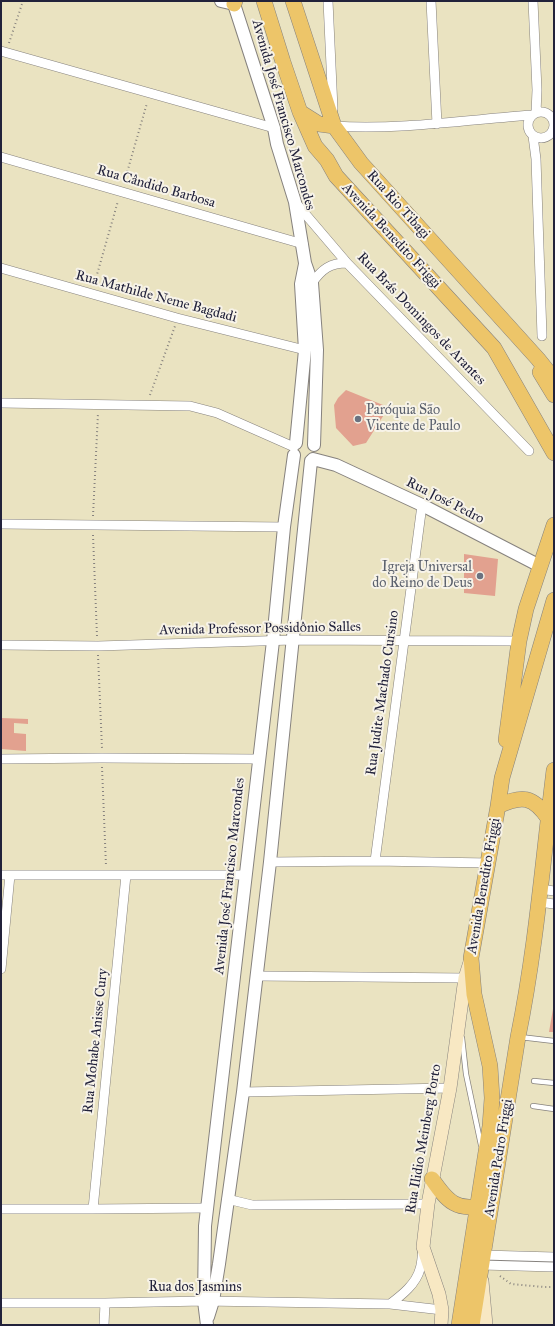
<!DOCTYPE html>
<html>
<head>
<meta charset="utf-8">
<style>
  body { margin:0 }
  #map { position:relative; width:555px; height:1326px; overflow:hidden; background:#eae3c1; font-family:"IM FELL Great Primer",serif }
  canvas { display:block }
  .frame { position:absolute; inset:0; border:2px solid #22223b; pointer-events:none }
</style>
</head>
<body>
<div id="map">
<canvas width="555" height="1326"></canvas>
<div class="frame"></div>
</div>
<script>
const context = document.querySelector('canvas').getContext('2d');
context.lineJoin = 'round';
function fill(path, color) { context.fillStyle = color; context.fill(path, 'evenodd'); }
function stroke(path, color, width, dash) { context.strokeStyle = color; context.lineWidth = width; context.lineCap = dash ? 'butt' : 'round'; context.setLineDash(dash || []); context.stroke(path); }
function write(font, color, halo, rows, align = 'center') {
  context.font = font + ' "IM FELL Great Primer",serif'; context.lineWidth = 4; context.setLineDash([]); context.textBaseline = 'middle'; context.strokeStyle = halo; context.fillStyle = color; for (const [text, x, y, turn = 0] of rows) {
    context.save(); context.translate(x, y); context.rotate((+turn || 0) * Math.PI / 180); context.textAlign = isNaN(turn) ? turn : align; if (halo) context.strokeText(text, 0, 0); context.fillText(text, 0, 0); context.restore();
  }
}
fill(new Path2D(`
  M346,390L383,405L387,410L366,443L353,446L336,428L334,405L338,398Z
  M464,554L498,559L495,596L464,593Z
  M1,718L28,719V724L14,723V733L26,734V751L1,749Z
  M553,1009H554V1032H549Z`), '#e2a18f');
const service = new Path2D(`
  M520,1037L554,1041
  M462,1038L466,1074L481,1145
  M534,1081L554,1083
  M533,1106L554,1109`);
const minor = new Path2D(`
  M328,1L333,109
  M431,1L437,124
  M533,1L537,90L536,113
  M1,51L274,128
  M528 125a13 13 0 1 1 26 0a13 13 0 1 1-26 0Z
  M334,124V126C400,130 466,120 532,115
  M533,136L536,159L542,336
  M1,157L303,244
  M295,202L347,263L529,451
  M1,268L177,318L305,350
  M312,283C322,269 330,263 347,263
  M1,403L190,406L217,413L294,447
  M1,524L284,527
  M1,645L98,646L292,640L519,641
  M1,759L102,758L258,759
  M375,861L422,505
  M270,862L375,861L489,863
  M1,875H245
  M540,889L554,891
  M539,902L554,904
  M1,969L10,875
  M256,976L465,978
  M243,1092L450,1088
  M227,1199L252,1205L428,1204
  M1,1209H93L207,1208
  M93,1209L126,875
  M483,1255L554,1257
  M482,1265L554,1267
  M1,1303H105L204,1301L390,1304L442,1310
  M390,1304C402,1295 416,1284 420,1269C422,1263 422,1256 423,1250
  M104,1325L105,1303`);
const tertiary = new Path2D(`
  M221,1L234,4
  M233,1L274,128L277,144L295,202L305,263L312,283L317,350L314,445
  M296,443L305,350L301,284L305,264
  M313,459L336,465L422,505L540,566
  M208,1317L213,1301L219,1264L243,1092L270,862L311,461
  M207,1325L204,1301L205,1226L273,641L284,527L294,455`);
const secondary = new Path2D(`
  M482,1281L486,1325
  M441,1325L442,1310L439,1294L423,1247L428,1204L450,1088L465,978L470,962`);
const primary = new Path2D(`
  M264,1L283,62L300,112L315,146L327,160L336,176L494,348L554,453
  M293,1L334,126L361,163L538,359L554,379
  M234,4L235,1
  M300,112L319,124L334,126
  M540,372L554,395
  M506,740L519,641L526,609L554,525
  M498,806C522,795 533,796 548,818
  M432,1179C447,1201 457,1213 486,1204
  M459,1325L490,1126L492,1098L490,1066L474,994L471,958L498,806L502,778L554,600
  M472,1325L518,1037C536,949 543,859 554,770`);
stroke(service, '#86827e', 6);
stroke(minor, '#86827e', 10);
stroke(tertiary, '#86827e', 14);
stroke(secondary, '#86827e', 14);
stroke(primary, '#86827e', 16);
stroke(new Path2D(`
  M9,43L23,1
  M124,183L147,103
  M94,285L118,201
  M150,395L175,326
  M93,516L98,413
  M93,535L97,636
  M98,655L102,748
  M102,767L106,866
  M500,1276L511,1284L544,1287H554`), '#86827e', 2, [1, 3]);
stroke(service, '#fff', 4.5);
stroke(minor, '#fff', 9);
stroke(tertiary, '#fff', 12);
stroke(secondary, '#f8e8c3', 13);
stroke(primary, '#edc569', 15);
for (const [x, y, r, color] of [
  [358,419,4,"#6b7280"],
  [480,576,4,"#6b7280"]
]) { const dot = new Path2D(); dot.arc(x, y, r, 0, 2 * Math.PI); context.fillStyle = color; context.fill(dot); stroke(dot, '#f7f3e8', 1.5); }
write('14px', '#22223b', '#f7f3e8', [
  ["Avenida José Francisco Marcondes",283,115,74],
  ["Rua Cândido Barbosa",156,187,16],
  ["Rua Rio Tibagi",398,205,48],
  ["Avenida Benedito Friggi",391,236,47],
  ["Rua Mathilde Neme Bagdadi",156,297,15],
  ["Rua Brás Domingos de Arantes",421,319,46],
  ["Rua José Pedro",445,501,27],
  ["Avenida Professor Possidônio Salles",260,629,-1],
  ["Rua Judite Machado Cursino",383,693,-82],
  ["Avenida José Francisco Marcondes",230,876,-84],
  ["Avenida Benedito Friggi",484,886,-80],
  ["Rua Mohabe Anisse Cury",96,1041,-84],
  ["Rua Ilidio Meinberg Porto",424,1139,-80],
  ["Avenida Pedro Friggi",499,1158,-81],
  ["Rua dos Jasmins",195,1288]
]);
write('14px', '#5b616d', '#f7f3e8', [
  ["Paróquia São",366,411],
  ["Vicente de Paulo",366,427],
  ["Igreja Universal",472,568,"right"],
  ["do Reino de Deus",472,584,"right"]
], 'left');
</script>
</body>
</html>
